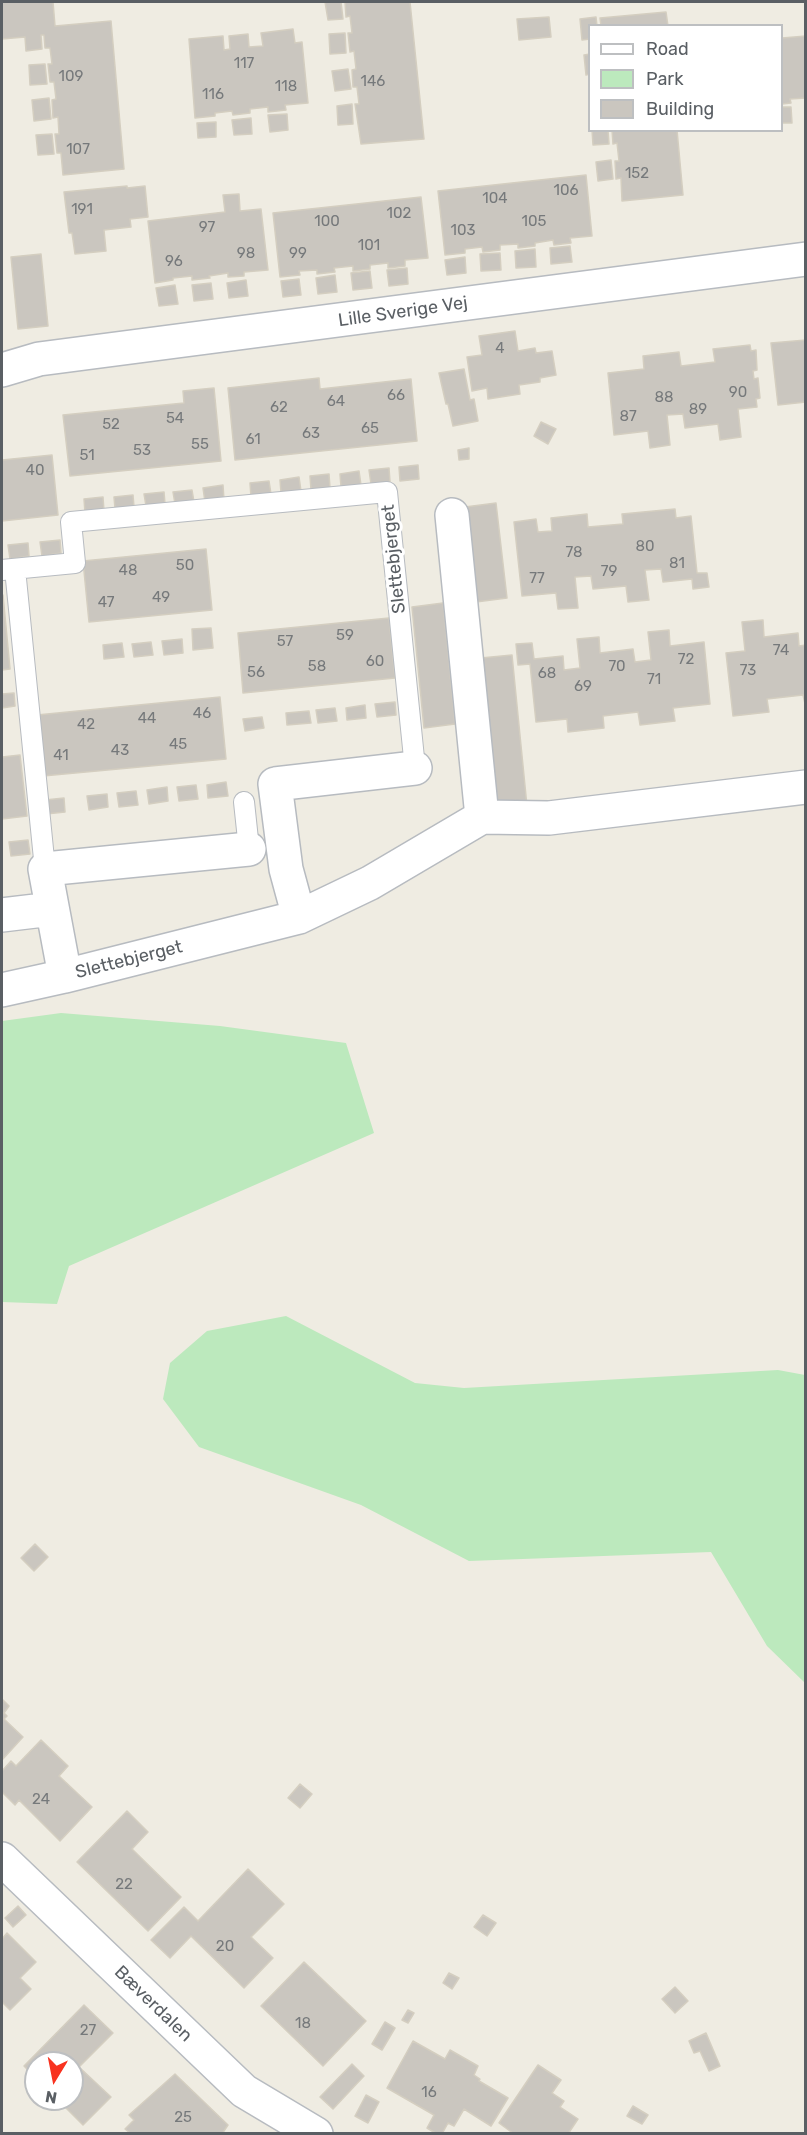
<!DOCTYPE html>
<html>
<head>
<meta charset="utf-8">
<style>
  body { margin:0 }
  #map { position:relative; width:807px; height:2135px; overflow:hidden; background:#efece2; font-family:Rubik,sans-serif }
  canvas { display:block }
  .frame { position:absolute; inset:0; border:3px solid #5a5f64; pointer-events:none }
  .legend { position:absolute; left:588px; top:24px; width:195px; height:108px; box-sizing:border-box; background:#fff; border:2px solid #bdbfc1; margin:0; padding:8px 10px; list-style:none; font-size:18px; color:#5a5f64 }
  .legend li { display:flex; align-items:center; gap:12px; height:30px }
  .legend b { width:30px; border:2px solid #bdbfc1 }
  .north { position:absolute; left:24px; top:2051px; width:60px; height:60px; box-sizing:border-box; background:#fff; border:2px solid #bdbfc1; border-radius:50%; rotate:190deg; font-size:16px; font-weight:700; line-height:24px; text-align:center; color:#5a5f64 }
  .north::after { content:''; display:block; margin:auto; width:21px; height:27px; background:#f8321f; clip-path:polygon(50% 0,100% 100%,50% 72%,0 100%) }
</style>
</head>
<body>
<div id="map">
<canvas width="807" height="2135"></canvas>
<div class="frame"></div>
<ul class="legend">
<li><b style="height:8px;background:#fff"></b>Road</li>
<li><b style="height:16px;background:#bce9bd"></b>Park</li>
<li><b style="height:16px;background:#cac6bf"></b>Building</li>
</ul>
<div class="north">N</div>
</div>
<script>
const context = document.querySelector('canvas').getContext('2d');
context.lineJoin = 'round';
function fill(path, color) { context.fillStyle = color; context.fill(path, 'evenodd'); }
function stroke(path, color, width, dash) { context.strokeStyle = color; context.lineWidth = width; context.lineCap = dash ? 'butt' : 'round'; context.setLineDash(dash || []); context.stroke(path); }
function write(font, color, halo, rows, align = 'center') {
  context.font = font + ' Rubik,sans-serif'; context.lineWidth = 6; context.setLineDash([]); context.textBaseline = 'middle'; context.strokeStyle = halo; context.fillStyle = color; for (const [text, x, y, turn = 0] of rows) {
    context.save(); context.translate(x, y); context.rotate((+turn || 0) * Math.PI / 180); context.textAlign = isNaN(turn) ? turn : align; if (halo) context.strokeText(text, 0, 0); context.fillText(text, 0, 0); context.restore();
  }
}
fill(new Path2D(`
  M61,1013L220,1026L346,1043L374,1133L69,1266L57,1304L2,1302V1021Z
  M286,1316L415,1383L464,1388L778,1370L805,1375V1683L767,1646L711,1552L469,1561L361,1505L199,1447L163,1399L170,1363L207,1331Z`), '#bce9bd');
const building = new Path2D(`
  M2,2H53L55,26L111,21L124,169L63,175L61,153H57L55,134H59L58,117L53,118L52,100L56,99L54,82H50L48,64H52L50,48H45L44,35H41L42,49L26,51L25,37L2,39Z
  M325,2H341L343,19L328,20Z
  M345,2H410L424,139L361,144L355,104H359L357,87H353L352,70L356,69L354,51L350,52L348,33H352L350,16L346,17Z
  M666,12L668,26H601L600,18Z
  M549,17L551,37L519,40L517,19Z
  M596,17L597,26H590V39L582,40L580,19Z
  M293,29L295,43L302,42L308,103L285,105L286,110L268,112V107L250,109V113L233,115L232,111L215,113V116L195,118L189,39L223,36L224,50L230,49L229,36L248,34L249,47L263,46L261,33Z
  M345,33L346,53L330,54L329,34Z
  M806,36V98L790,99L791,103L782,104V38Z
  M590,54V74L586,75L584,55Z
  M45,64L47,84L30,85L29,65Z
  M348,69L351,89L335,91L332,71Z
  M49,98L51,119L34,121L32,100Z
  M352,104L353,124L338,125L337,106Z
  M782,107H791L792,123H782Z
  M287,114L288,130L270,132L268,115Z
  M251,118L252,134L234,135L232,120Z
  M216,122V137L198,138L197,123Z
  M592,130H608L609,144L593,145Z
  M612,130H677L683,195L622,201L621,178L616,179L615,161H619L617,143L613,144Z
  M52,134L54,154L38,155L36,135Z
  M611,160L613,179L598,181L596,162Z
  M586,175L592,236L570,238L571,243L554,245L553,240L535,243V246L518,248V244L500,245V250L483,252L482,247L465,249V253L445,255L438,191Z
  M127,186V188L145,186L148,217L130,219L131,227L104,230L106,251L75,254L72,233H69L64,192Z
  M239,194L240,211L261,209L268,270L244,272V276L228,277V273L209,276L210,278L192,280V276L173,278V280L155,283L148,221L225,212L223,195Z
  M421,197L428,258L405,260V266L388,268V263L370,265V269L353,271V266L334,268L335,272L317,274V270L299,271L300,275L280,277L273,213Z
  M570,246L572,262L551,264L550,248Z
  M535,249L536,267L516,268L515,251Z
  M500,253L501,270L481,271L480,254Z
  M41,254L48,326L18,329L11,257Z
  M465,257L466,273L447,275L445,260Z
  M407,268L408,284L389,286L387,270Z
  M370,271L372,288L353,290L351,273Z
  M335,275L337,292L318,294L316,278Z
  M299,279L301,295L283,297L281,281Z
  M246,280L248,296L229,298L227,283Z
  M211,283L213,299L194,301L192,285Z
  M175,285L178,304L159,306L156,288Z
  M515,331L518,351L535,348L536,353L552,351L556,375L540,378V382L519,385L520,394L488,399L487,388L472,391L467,357L482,355L479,336Z
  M806,340V402L778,405L771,343Z
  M750,345L751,351L756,350L757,370L753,371L754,379L758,378L760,398L756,399L757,407L738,409L741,437L720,440L718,424L685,428L683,414L667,415L670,445L650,448L648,431L614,435L608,373L644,369L643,356L679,352L681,366L715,362L713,349Z
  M464,369L470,400L474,399L478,421L453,426L448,404H446L439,373Z
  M319,378L320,389L411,379L417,441L235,460L228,388Z
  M214,388L221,461L70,476L63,415L184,403L183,391Z
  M541,422L556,429L548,444L534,436Z
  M469,448V459L459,460L458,450Z
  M52,455L58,515L2,521V460Z
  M418,465L419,479L400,481L399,467Z
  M389,468L390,482L371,484L369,470Z
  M359,471L361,485L341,487L340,474Z
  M329,474L330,488L311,490L310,476Z
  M299,477L301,491L281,493L280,480Z
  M269,481L271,494L251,497L250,483Z
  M223,485L224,500L205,502L203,488Z
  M192,490L194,502L175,504L173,492Z
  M164,492L165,504L146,506L144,494Z
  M133,495L134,507L115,509L114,497Z
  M103,497L104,511L85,513L84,499Z
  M496,503L507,598L476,602L465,507Z
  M675,509L676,518L691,516L697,573H707L709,587L693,589L692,579L663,582L661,569L645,570L649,600L628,602L626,586L593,589L591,576L575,577L578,608L558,609L556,593L522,596L514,522L536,519L538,532L552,531L551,518L587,514L588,527L623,524L622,514Z
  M60,540L61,553L42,556L40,542Z
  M28,543L29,556L10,559L8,545Z
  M206,549L212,610L89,622L83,561Z
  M3,595L10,669L2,670V596Z
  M443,603L455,724L424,728L412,607Z
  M389,618L395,678L243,693L238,633Z
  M763,620L764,637L798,633L799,646L806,645V708L803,695L767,699L769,712L733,716L726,653L745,651L742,622Z
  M211,628L213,648L193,650L192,629Z
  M669,630L670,646L704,642L710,704L673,708L675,721L640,725L638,712L603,716L604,728L568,732L567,719L536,722L530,664L518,665L516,644L532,643L534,659L563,656L564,670L580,668L577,639L599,637L600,653L633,649L635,662L651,660L648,632Z
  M182,639L183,653L164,655L162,641Z
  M151,642L153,655L134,657L132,644Z
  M122,643L124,657L104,659L103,645Z
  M512,655L527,806L495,809L481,658Z
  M14,693L15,706L2,708V694Z
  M220,697L226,759L43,776L37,715Z
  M395,702L396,715L377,717L375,704Z
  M365,705L366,718L347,720L346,708Z
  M335,708L337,721L318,723L316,710Z
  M309,711L311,723L287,725L286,713Z
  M262,717L264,728L245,731L243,719Z
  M20,755L27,816L2,819V757Z
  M226,782L228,796L208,798L207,785Z
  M196,785L198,799L179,801L177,787Z
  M167,787L168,801L149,804L147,790Z
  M136,791L138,805L119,807L117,793Z
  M107,794L108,807L89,810L87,796Z
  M64,798L65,812L46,814L45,800Z
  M28,840L30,854L11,856L9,842Z
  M35,1544L48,1557L34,1571L21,1558Z
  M2,1699L9,1706L4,1713L7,1716L4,1719L23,1737L2,1760Z
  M41,1740L68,1766L59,1776L92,1807L60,1841L19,1800L15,1805L2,1792V1771L11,1761L16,1766Z
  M300,1784L312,1794L300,1808L288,1798Z
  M127,1811L148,1832L132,1849L181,1897L148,1931L77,1862Z
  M248,1869L284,1904L251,1937L273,1958L244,1988L191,1936L170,1958L151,1940L184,1907L198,1921Z
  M18,1906L26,1915L13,1927L5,1918Z
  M483,1915L496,1923L487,1936L474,1927Z
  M7,1933L36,1962L20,1978L31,1989L10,2010L2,2002V1939Z
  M304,1962L366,2021L323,2066L261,2006Z
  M449,1973L459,1978L452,1989L443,1983Z
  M675,1987L688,2001L675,2013L662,1999Z
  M84,2005L113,2033L79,2067L111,2097L83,2125L57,2099H72V2063H36V2078L24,2066Z
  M408,2010L414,2013L408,2023L402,2020Z
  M385,2022L395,2028L382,2050L372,2044Z
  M706,2033L720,2066L709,2071L700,2051L694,2053L689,2041Z
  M413,2041L445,2059L450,2050L478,2066L474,2075L480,2079L479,2081L508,2098L491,2126L464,2109L454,2126L448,2123L442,2134H437L427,2128L434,2115L387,2088Z
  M352,2064L364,2076L333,2109L320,2097Z
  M538,2065L561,2080L552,2093L564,2101L560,2107L578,2119L568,2134H514L499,2123Z
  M175,2074L228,2125L222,2134H131L125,2129L134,2120L129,2115Z
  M366,2095L379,2102L368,2123L355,2116Z
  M633,2106L648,2115L642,2124L627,2116Z`);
fill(building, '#cac6bf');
stroke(building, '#d4cec0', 1.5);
const service = new Path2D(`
  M15,569L45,869
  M2,570L75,563L71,522L387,492L415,768
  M244,802L249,849`);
const minor = new Path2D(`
  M2,370L39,359L806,259
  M452,515L482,817
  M2,915L52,909
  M299,917L286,869L275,784L415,768
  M65,976L45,869L249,849
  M2,990L65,976L299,917L370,883L482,817L549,818L806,787
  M2,1859L244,2091L316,2134`);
stroke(service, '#b7bbc0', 22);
stroke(minor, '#b7bbc0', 36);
stroke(service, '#fff', 20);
stroke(minor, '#fff', 33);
write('15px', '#76797b', null, [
  ["117",244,64],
  ["109",71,77],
  ["146",373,82],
  ["118",286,87],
  ["116",213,95],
  ["107",78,150],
  ["152",637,174],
  ["106",566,191],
  ["104",495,199],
  ["191",82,210],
  ["102",399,214],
  ["100",327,222],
  ["105",534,222],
  ["97",207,228],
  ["103",463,231],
  ["101",369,246],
  ["98",246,254],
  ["99",298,254],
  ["96",174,262],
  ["4",500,349],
  ["90",738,393],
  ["66",396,396],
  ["88",664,398],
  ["64",336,402],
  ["62",279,408],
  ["89",698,410],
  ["87",628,417],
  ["54",175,419],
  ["52",111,425],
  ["65",370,429],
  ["63",311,434],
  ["61",253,440],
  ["55",200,445],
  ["53",142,451],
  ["51",87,456],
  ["40",35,471],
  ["80",645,547],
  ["78",574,553],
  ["81",677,564],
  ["50",185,566],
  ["48",128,571],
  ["79",609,572],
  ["77",537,579],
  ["49",161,598],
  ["47",106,603],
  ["59",345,636],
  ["57",285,642],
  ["74",781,651],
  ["72",686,660],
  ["60",375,662],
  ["58",317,667],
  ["70",617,667],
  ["73",748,671],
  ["56",256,673],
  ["68",547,674],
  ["71",654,680],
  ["69",583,687],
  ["46",202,714],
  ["44",147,719],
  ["42",86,725],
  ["45",178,745],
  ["43",120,751],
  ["41",61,756],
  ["24",41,1800],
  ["22",124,1885],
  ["20",225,1947],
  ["18",303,2024],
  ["27",88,2031],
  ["16",429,2093],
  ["25",183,2118]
]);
write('18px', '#5a5f64', '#fff', [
  ["Lille Sverige Vej",403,312,-8],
  ["Slettebjerget",394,559,-96],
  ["Slettebjerget",129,960,-14],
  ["Bæverdalen",153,2004,44]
]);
</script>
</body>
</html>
